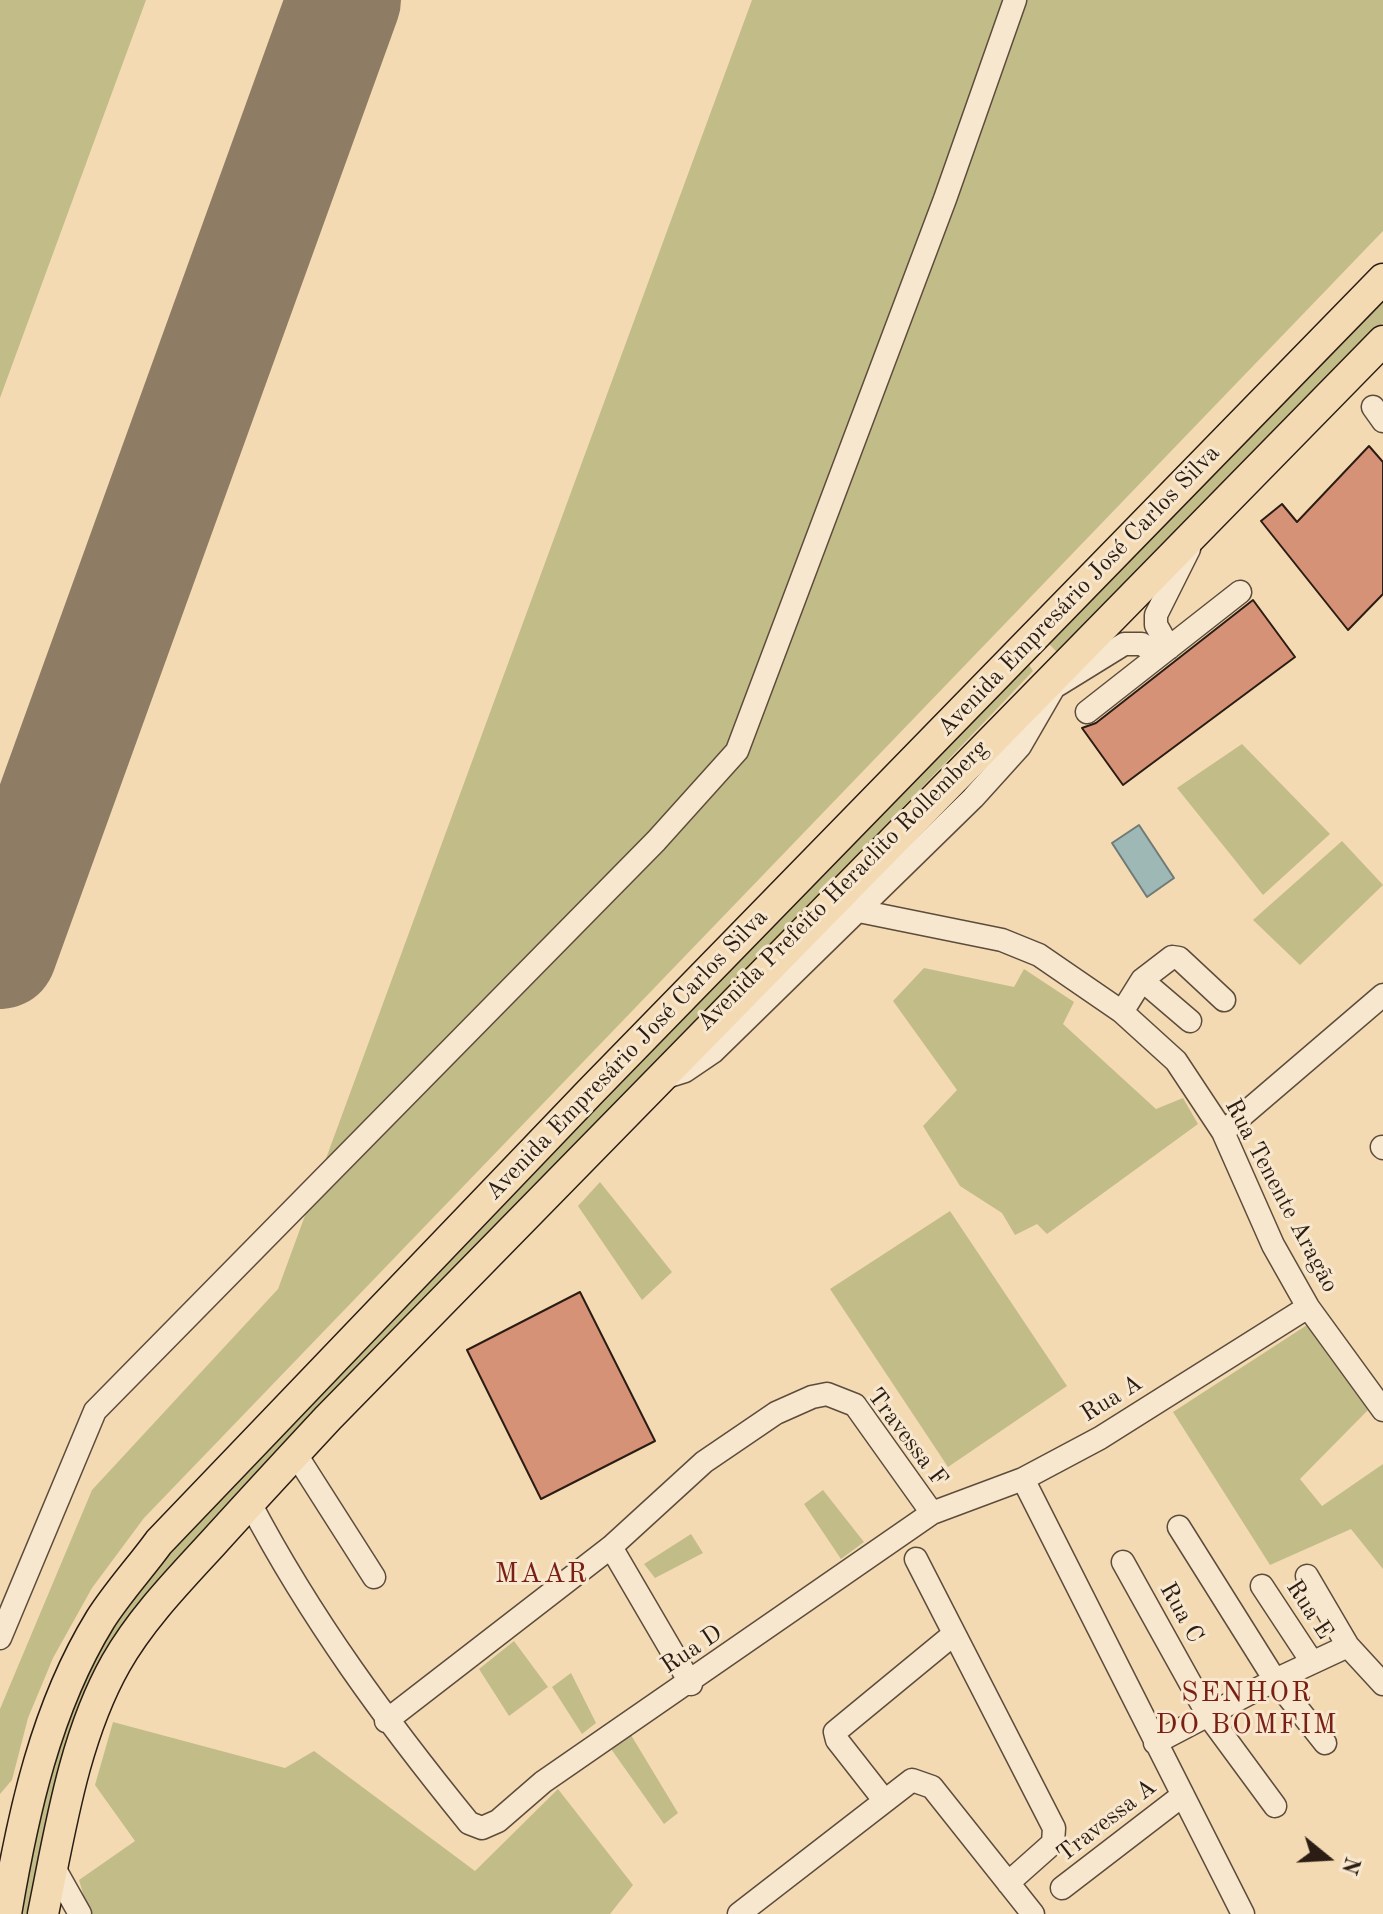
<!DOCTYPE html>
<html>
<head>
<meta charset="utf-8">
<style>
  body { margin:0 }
  #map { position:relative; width:1383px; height:1914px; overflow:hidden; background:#f3dab3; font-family:"Old Standard TT",serif }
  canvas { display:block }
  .north { position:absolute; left:1287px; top:1818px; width:80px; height:80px; -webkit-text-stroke:6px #f7e7ce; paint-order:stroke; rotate:108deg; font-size:22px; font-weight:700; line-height:32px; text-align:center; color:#2b1d14 }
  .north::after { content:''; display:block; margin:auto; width:28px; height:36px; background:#2b1d14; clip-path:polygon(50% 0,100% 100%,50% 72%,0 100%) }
</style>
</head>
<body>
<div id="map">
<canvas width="1383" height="1914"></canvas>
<div class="north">N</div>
</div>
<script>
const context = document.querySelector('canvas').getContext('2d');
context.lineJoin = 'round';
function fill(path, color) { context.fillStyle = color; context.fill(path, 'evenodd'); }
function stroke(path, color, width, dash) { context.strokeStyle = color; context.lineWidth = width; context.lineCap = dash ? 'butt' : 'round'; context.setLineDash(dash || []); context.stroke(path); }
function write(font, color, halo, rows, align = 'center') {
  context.font = font + ' "Old Standard TT",serif'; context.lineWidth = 6; context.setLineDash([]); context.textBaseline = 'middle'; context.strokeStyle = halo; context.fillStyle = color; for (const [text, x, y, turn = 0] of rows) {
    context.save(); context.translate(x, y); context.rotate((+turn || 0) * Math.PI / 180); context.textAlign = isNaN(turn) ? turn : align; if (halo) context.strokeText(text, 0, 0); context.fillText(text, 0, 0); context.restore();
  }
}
fill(new Path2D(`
  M0,0H146L0,398Z
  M752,0H1383V231L144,1518L92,1588L53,1658L28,1718L12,1780L0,1794V1709L92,1490L278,1289Z
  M1383,295V323L1058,653L1045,640Z
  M1026,660L1033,671L134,1613L35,1914H14L49,1754L109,1620L236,1472Z
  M1242,744L1330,834L1263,895L1177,788Z
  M1342,841L1383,885L1300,965L1253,920Z
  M924,968L1014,987L1024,969L1074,1002L1063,1024L1156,1109L1183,1098L1198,1124L1047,1234L1037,1224L1015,1235L1002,1213L960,1186L923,1126L957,1090L893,1001Z
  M600,1182L672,1272L642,1300L578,1206Z
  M950,1211L1067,1386L948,1467L830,1289Z
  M1307,1325L1368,1410L1300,1479L1322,1506L1383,1464V1569L1351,1529L1270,1565L1173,1412Z
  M823,1490L864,1542L841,1559L804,1504Z
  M691,1534L703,1553L655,1578L644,1564Z
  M514,1641L548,1687L509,1716L479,1669Z
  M571,1673L596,1723L582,1734L552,1687Z
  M113,1722L285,1768L314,1751L475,1871L558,1789L633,1885L610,1914H89L79,1880L135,1841L95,1785Z
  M631,1735L678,1813L664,1824L609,1746Z`), '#c2bd88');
const water = new Path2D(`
  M1139,825L1174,878L1147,897L1112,843Z`);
fill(water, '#9eb9b5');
stroke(water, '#707b75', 2);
stroke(new Path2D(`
  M0,921L36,849`), '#8f7c64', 46);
stroke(new Path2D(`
  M0,952L344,0`), '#8f7c64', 114);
const building = new Path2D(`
  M1369,446L1383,462V594L1348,630L1261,521L1282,504L1297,522Z
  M1253,600L1295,657L1123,785L1082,728L1096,723Z
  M580,1292L655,1441L541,1499L467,1350Z`);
fill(building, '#d69277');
stroke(building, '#2b1d14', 2);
const minor = new Path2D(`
  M1373,407L1383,421
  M1169,648L1156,625V615L1189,549
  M1056,686L1124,644H1142L1158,656
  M1087,712L1240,592
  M859,911L1002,940L1039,955L1122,1012L1176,1061L1223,1132L1273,1245L1308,1307L1383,1410
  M1142,980L1190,1021
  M1122,1012L1142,980L1172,957L1179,958L1224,1000
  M666,1077L685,1071L713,1052L973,798L1020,746L1057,682
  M1223,1132L1383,995
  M1382,1147L1383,1148
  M295,1453L374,1577
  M1023,1479L1243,1914
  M250,1503C311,1619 386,1721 469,1823L482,1828L498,1821L543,1782L932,1513L1023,1479L1100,1438L1308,1307
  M1179,1527L1275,1680L1325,1743
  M611,1547L691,1684
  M916,1559L1054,1828L1053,1843L1008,1883
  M1123,1562L1208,1715L1275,1806
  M1307,1576L1348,1646
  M1262,1586L1312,1662
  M0,1638L95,1411L656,841L737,751L945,199L1015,0
  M386,1721L611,1547L704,1462L776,1413L812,1397L827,1394L855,1405L932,1513
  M1155,1743L1275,1680L1348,1646L1383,1684
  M884,1800L837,1740L835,1732L954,1634
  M53,1866L80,1914
  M1062,1888L1183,1795
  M739,1914L912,1780L932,1787L1033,1914`);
const major = new Path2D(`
  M6,1914C23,1813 46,1708 100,1620C117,1593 140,1568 159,1542L592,1090L1383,279
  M43,1914C60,1831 74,1737 116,1663C141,1619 178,1581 212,1544C250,1502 289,1460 328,1418L1383,341`);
stroke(minor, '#5d4c3c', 25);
stroke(major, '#2b1d14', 33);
stroke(minor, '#f7e7ce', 22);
stroke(major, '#f3dab3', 30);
write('24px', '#2b1d14', '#f7e7ce', [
  ["Avenida Empresário José Carlos Silva",1079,591,-46],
  ["Avenida Prefeito Heraclito Rollemberg",843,886,-45],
  ["Avenida Empresário José Carlos Silva",627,1055,-46],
  ["Rua Tenente Aragão",1281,1196,62],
  ["Rua A",1112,1399,-32],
  ["Travessa F",907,1438,53],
  ["Rua E",1309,1610,57],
  ["Rua C",1181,1613,61],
  ["Rua D",692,1650,-34],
  ["Travessa A",1107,1821,-38]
]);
context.letterSpacing = '2px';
write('28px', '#7a1f14', '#f7e7ce', [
  ["MAAR",542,1575],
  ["SENHOR",1247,1694],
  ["DO BOMFIM",1247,1726]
]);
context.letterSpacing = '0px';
</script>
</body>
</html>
